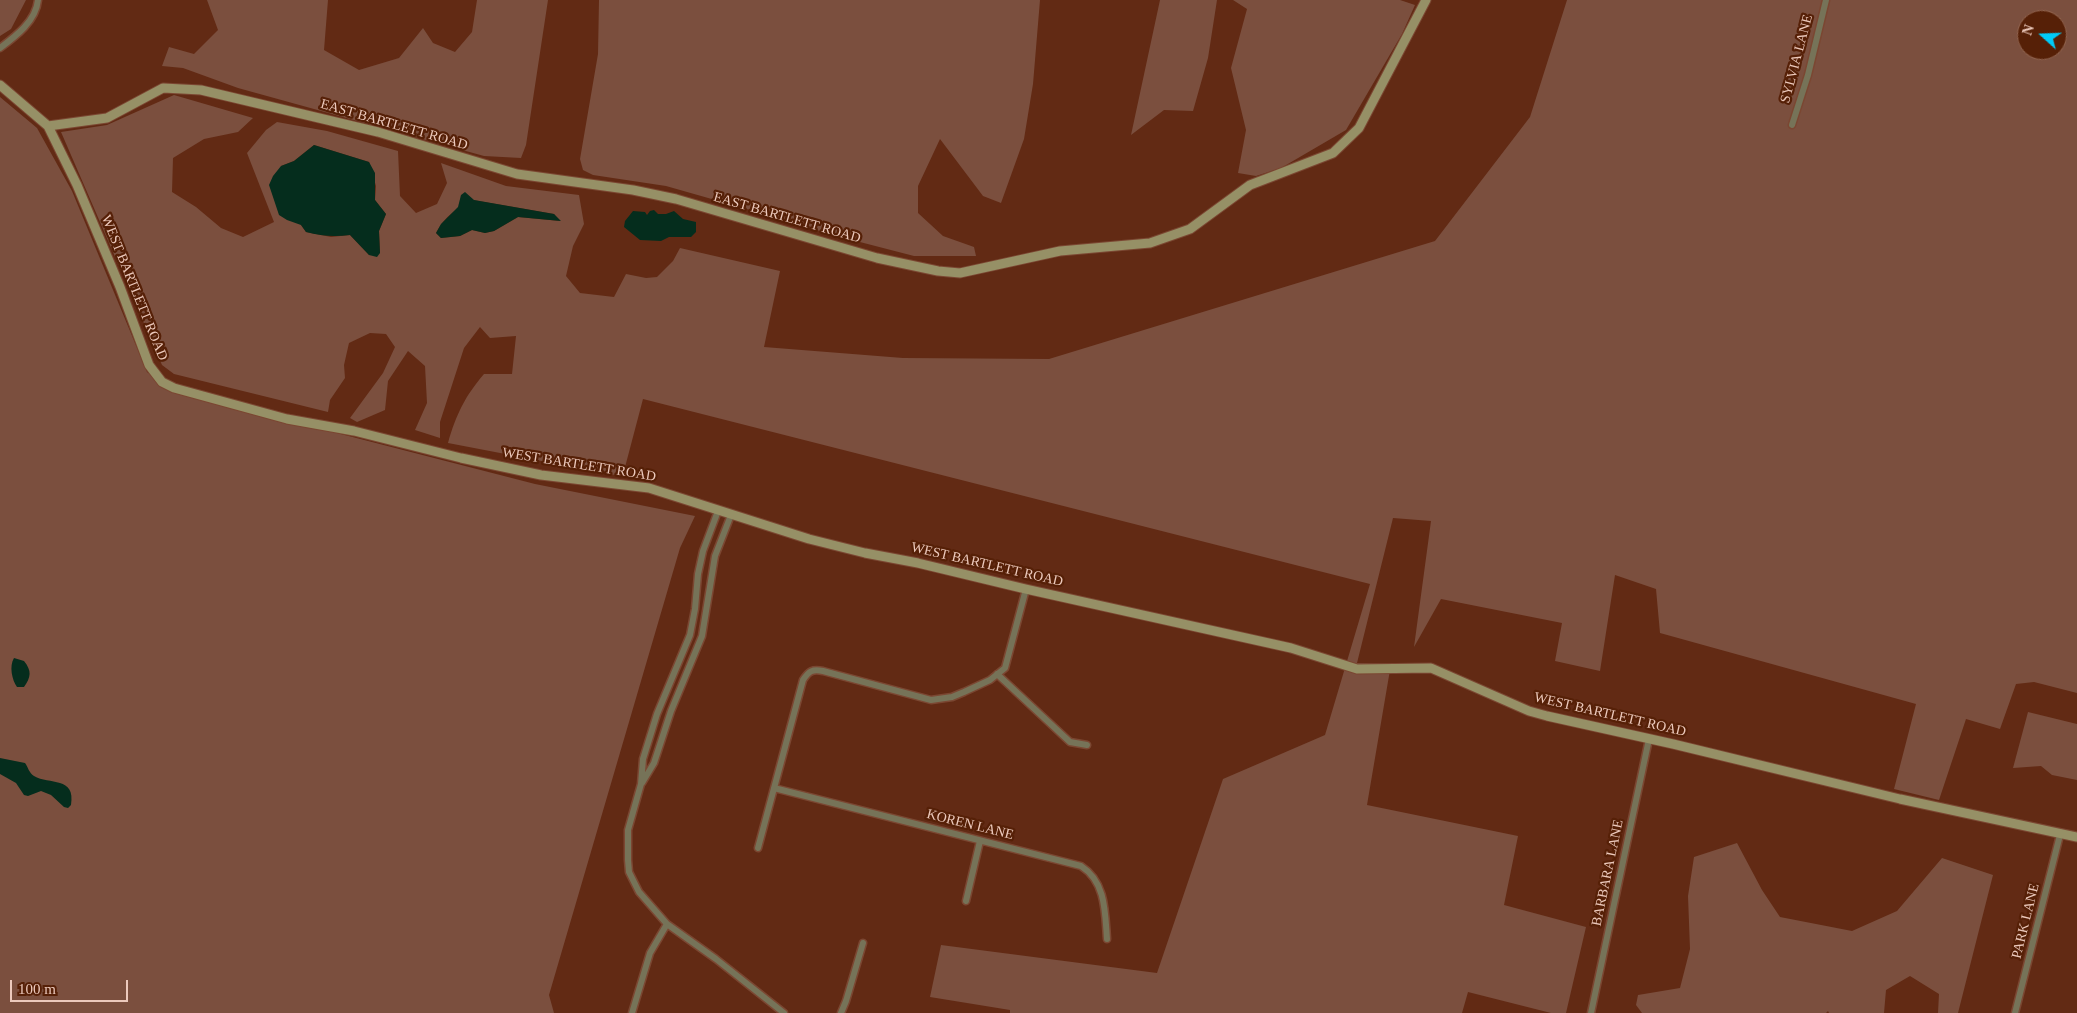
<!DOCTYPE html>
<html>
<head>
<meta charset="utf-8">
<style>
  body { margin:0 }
  #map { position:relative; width:2077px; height:1013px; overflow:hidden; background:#622a14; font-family:"Times New Roman",serif }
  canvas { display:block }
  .north { position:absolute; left:2017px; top:10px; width:50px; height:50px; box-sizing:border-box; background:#562007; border:1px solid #92644f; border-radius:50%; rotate:290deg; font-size:14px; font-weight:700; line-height:20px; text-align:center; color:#ecc9bc }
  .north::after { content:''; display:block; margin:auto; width:18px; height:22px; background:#00cbf8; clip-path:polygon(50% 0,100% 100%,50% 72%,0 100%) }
  .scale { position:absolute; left:10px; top:980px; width:118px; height:22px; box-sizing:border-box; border:2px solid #ecc9bc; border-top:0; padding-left:6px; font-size:15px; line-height:18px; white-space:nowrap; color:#ecc9bc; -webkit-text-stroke:4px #562007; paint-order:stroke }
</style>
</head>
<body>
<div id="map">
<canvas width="2077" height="1013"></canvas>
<div class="north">N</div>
<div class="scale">100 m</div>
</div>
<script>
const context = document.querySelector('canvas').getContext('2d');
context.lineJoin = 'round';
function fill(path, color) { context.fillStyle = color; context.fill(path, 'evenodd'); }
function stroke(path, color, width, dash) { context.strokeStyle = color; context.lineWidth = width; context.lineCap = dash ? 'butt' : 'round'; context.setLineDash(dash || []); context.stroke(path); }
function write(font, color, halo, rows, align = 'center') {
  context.font = font + ' "Times New Roman",serif'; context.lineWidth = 4.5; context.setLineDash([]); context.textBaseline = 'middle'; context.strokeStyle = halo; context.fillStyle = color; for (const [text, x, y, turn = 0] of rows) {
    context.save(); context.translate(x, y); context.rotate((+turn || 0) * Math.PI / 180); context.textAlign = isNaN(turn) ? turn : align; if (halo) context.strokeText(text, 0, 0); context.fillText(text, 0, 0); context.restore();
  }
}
fill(new Path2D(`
  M0,0H26L11,29L0,36Z
  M207,0H328L324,50L359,70L399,58L423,28L433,43L455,52L472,32L477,0H548L526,145L521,158L484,156L238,88L183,68L162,66L169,47L194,54L218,30Z
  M599,0H1040L1033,84L1024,139L1001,203L983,196L940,139L918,186V213L943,236L974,247L976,256H914L829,234L789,221L666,186L593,175L583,170L580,159L598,54Z
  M1160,0H1217L1208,58L1193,111L1164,110L1131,135Z
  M1233,0H1400L1415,5L1402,34L1346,130L1281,168L1256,176L1238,173L1246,130L1231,68L1247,9Z
  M1567,0H2077V693L2034,682L2016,684L2000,729L1966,719L1939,800L1894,789L1916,704L1660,633L1656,589L1615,575L1600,671L1555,661L1562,623L1441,599L1414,647L1431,521L1393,518L1357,663L1391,664L1367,805L1518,836L1504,905L1586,927L1566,1013H1551L1468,992L1462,1013H1010V1010L930,997L941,945L1157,973L1223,779L1325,735L1370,584L643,399L624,471L620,476L448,443C456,415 465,396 484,374H512L516,336L490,338L480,327L464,348L440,422V438L415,430L427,403L425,366L408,351L388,381L385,410L357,422L350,418L383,373L395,347L386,334L370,333L349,343L344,365L345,378L330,400L328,412L174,374L162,365L61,132L107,125L174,95L253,118L238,132L204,139L173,158L172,192L196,207L221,228L243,237L274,222L247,153L266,130L277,122L327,131L398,151L400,196L416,213L437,204L447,183L441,163L506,186L579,195L584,224L573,246L566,276L580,293L614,297L626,274L646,278L657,277L673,261L680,248L780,271L764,347L903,358L1049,359L1435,241L1530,117ZM2027,20H2057V50H2027ZM314,145L369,162L376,186L375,200L386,214L379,231L380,253L369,255L350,235L331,237L306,232L301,225L281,166L294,161ZM473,200L554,214L560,221L518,217L494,231L485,233L472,230L460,236L441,238L436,233C444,217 458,207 473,200Z
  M0,97L37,128L72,191L147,372L174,391L535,484L695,516L680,548L549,995L554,1013H0Z
  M2028,712L2077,724V780L2052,775L2041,766L2013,768Z
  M1737,843L1762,890L1780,917L1852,931L1897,911L1942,858L1993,875L1958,1013H1938L1939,994L1910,976L1886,990L1884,1013H1829L1828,1011L1826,1013H1642L1636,1005L1638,995L1680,988L1690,949L1688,896L1694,857Z`), '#7b4f3e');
fill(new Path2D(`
  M314,145L369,162L375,173V200L386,214L379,231L380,253L377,257L369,255L350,235C334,237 321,236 306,232L301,225L287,220L279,215L269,185L273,176L281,166L294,161Z
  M465,192L474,200L554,214L561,221L518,217L494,231L485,233L472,230L460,236L441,238L436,233L441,224L458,207L461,195Z
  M654,210L658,214H666L674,211L683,219L696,222V232L691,237H669L661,241L640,240L624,227L625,221L633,211L645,212L647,215L650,211Z
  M14,658L24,661C32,671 31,677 24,687H17C12,680 9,666 14,658Z
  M0,758L25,763C28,767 29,773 34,776C49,785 76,776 71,805L68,808L64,807L51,795L41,791L28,796L24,795L16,783L0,774Z`), '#052d1d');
const street = new Path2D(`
  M0,48C16,36 36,21 38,0
  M1792,125L1808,75L1826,0
  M718,511L703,551L698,574L695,609L690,635L657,714L643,759L641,784L628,830V860L629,872L639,892L667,924L716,959L784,1013
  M997,674L1070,742L1087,745
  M642,783L654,763L671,711L702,636L715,556L731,515
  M774,788L1081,866C1106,882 1105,912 1107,939
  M758,848L803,680C809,671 812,669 823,671L931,700L952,697L964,692L990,680L1005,668L1026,589
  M966,901L980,841
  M632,1013L650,953L667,924
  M841,1013L846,1001L863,943
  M1591,1013L1649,739
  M2015,1013L2060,835`);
const secondary = new Path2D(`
  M0,85L48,126L77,185L120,287L149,365L162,382L174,388L287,419L354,431L461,458L541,475L649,488L809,539L865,553L918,563L1026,589L1291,648L1357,669L1431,668L1529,711L1547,716L1673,744L1900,799L2077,837
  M48,126L107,118L163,88L201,90L378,132L517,174L633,190L676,199L877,258L938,271L960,273L1060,251L1150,243L1190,229L1250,185L1333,153L1359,128L1426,0`);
stroke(street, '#7b4732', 9);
stroke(secondary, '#7b4732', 11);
stroke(street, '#767358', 6);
stroke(secondary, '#969066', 9);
write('14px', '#ecc9bc', '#562007', [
  ["SYLVIA LANE",1797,59,-75],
  ["EAST BARTLETT ROAD",394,125,16],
  ["EAST BARTLETT ROAD",787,218,16],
  ["WEST BARTLETT ROAD",134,288,68],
  ["WEST BARTLETT ROAD",579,465,9],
  ["WEST BARTLETT ROAD",987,565,13],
  ["WEST BARTLETT ROAD",1610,715,13],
  ["KOREN LANE",970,825,14],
  ["BARBARA LANE",1608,873,-78],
  ["PARK LANE",2026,921,-76]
]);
</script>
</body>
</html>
